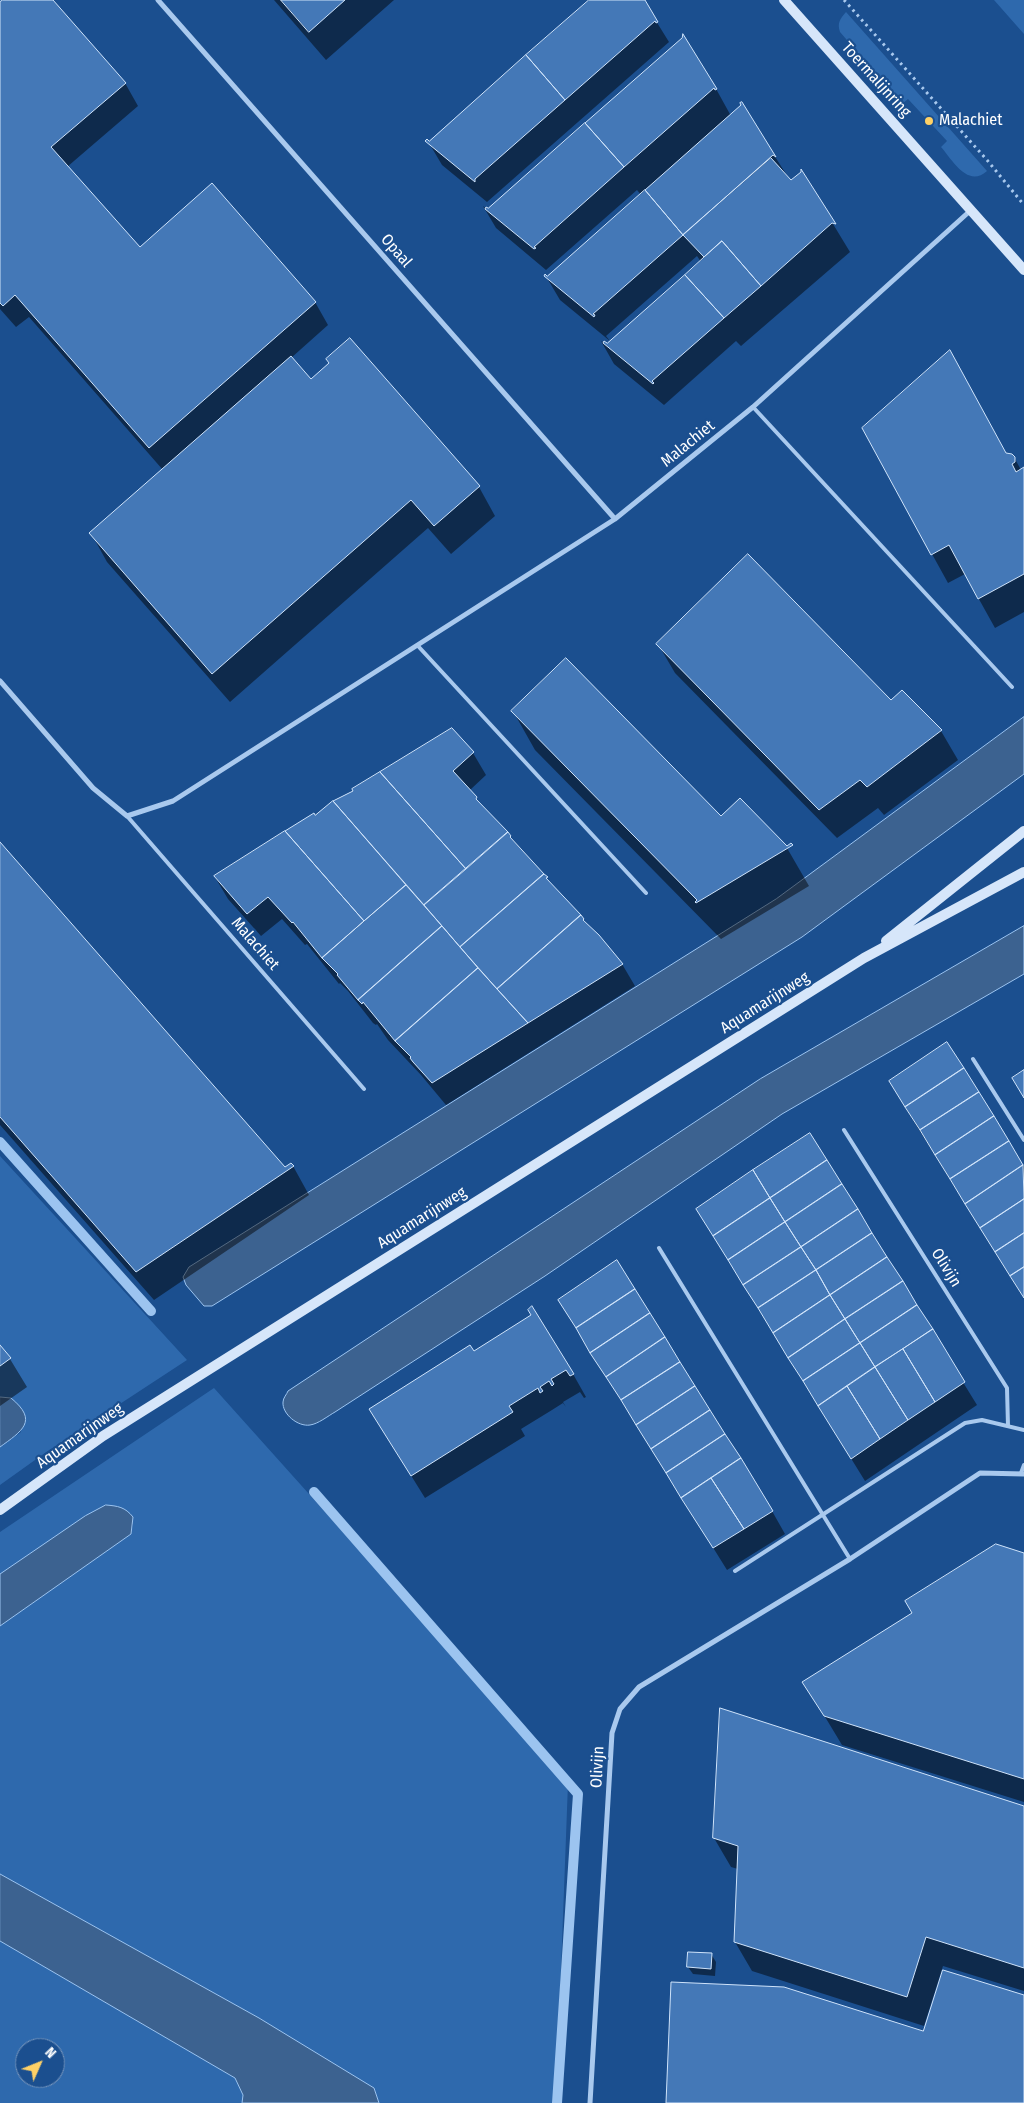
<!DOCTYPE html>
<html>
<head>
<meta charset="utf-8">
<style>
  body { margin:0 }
  #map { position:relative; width:1024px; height:2103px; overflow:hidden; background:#1b4f8f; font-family:"Fira Sans Condensed",sans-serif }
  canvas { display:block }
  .north { position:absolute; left:15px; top:2038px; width:50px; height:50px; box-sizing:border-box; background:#1b4f8f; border:1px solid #7695bc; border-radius:50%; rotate:46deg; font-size:14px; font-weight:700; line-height:20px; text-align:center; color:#fff }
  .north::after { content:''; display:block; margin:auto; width:18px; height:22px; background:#ffd166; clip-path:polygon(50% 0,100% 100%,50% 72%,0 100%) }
</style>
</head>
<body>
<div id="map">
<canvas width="1024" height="2103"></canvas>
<div class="north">N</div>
</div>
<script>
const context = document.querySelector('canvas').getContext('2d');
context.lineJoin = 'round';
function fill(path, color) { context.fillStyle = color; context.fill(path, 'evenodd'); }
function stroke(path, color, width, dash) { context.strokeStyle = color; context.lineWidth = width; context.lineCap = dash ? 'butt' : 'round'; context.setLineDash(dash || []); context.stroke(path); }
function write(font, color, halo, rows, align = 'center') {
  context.font = font + ' "Fira Sans Condensed",sans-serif'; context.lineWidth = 4.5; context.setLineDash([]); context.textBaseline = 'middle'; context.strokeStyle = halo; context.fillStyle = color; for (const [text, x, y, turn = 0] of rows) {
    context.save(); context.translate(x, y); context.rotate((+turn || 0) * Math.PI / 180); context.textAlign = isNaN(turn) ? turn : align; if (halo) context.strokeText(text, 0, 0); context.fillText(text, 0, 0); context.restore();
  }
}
fill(new Path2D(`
  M994,0H1024V34Z
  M846,12L987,171C968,188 953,161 941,147L947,141L908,99L902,104L840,32C837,23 840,19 846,12Z
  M0,1156L187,1360L42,1455L0,1485V1447L21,1432L11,1398L0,1397Z
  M214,1388L568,1783L556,2103H379L373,2088L259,2018L0,1874V1626L131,1534L133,1524L0,1574V1532Z
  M0,1941L235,2078L243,2095L242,2103H0ZM25,2048H55V2078H25Z`), '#2e69ad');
const water = new Path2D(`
  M1024,717V774L802,937L212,1306H204L186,1285L183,1277L189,1267L776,899Z
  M1024,926V974L782,1114L545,1276L335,1412C328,1416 318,1424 310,1425C298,1427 282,1414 283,1402C283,1398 287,1394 288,1391L760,1079Z
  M0,1397L11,1398C39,1421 22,1431 0,1447Z
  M106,1505C118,1506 125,1507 133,1517L131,1534L0,1626V1574L85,1516Z
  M0,1874L259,2018L374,2088L379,2103H242L243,2095L235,2078L0,1941Z`);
fill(water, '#3c6290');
stroke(water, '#9cc4f0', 1);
fill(new Path2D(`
  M5,0H53L125,83L138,106L67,167L140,249L315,302L328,325L291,358L311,381L479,487L495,516L451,554L428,528L230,702L107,562L91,533L163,470L29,317L16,327L0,309V4Z
  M274,0H394L326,60Z
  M591,0H643L669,42L487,202L442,165L429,143Z
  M715,87L731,116L774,155L791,182L802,173L850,252L741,346L736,341L664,405L614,364L601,341L607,345L701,262L697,256L606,336L610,341L560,300L547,278L641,195L637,190L546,270L496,228L483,206L488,210Z
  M1006,454L1014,457L1021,470L1024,469V612L995,628L965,574L948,583L932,554Z
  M658,644L891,702L902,691L941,731L958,760L884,815L878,808L837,838L675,673Z
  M513,711L721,818L787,848L809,886L721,939L535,750Z
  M452,729L473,753L486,775L470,790L482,807L525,853L550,884L622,964L635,986L446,1105L421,1075L388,1040L377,1024L376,1025L373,1023L348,991L340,983L339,984L307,944L305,945L282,919L261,936L228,899L215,877Z
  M0,845L285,1169L293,1166L309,1195L154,1300L0,1125Z
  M947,1044L1024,1167V1298L903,1104Z
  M810,1134L977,1405L865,1481L711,1232Z
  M559,1300L772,1511L785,1534L727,1570Z
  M533,1315L573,1374L586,1397L584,1398L580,1392L563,1402L566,1407L563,1403L552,1410L555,1414L552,1410L521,1429L525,1436L425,1498L384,1432L474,1353Z
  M0,1347L10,1359L27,1387L0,1406Z
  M1024,1554V1802L842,1745L804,1682Z
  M1024,1807V1991L943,1966L924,2026L752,1971L735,1942L738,1869L731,1867L714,1838Z
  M711,1954L716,1962L715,1976L693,1974L688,1967Z`), '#0007');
stroke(new Path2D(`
  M0,1142L151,1311
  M314,1492L578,1794L557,2103`), '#9cc4f0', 10);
const building = new Path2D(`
  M3,0H53L126,83L51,147L140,247L212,183L316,302L149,448L15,295L3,306L0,303V2Z
  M281,0H345L309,32Z
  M589,0H645L658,22L656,23L655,21L565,100L526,55Z
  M683,34L717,89L715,90L714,88L624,167L585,123L682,38Z
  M526,55L565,100L475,179V182L425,141L427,139L429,141Z
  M742,102L776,157L773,155L683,235L645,190L741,105L740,103Z
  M585,123L624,167L534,247L536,248L534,249L485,209L486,207L488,208Z
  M771,158L791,180L801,172V169L836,224L832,223L761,286L722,241L704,257L683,235Z
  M645,190L683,235L593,314L595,315L594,317L544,276L545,274L547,276Z
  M722,241L761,286L724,318L685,275Z
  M685,275L724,318L652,381L654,383L653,384L603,343L604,341L607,343Z
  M350,338L480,486L434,526L411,500L212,674L89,533L291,356L311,379L329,363L326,359Z
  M950,350L1006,453L1012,454L1015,457V462L1012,464L1016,472L1024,467V574L978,599L949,545L931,555L862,428Z
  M748,554L891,700L902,690L942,730L867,787L860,780L819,810L656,644Z
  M566,658L721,816L740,798L787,846L791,843L793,845L696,903L695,902L697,900L511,711Z
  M452,728L474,752L453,771L477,797L476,799L508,832L466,869L380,772Z
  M380,772L466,869L424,905L333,801L353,791L352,789Z
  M333,801L406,885L364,921L285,831L314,813L315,815Z
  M285,831L364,921L322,958L293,922L292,923L268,897L247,914L214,876Z
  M508,832L511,836L510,837L544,874L460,947L424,905Z
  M0,842L285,1167L291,1163L294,1166L136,1272L0,1117Z
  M544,874L548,877L546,878L581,915L497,989L460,947Z
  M406,885L442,926L358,1000L337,975L338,974L322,958Z
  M581,915L584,919L583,920L599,935L623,964L528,1023L497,989Z
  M442,926L478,968L395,1041L363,1002L362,1004L358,1000Z
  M478,968L528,1023L432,1083L413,1062L410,1058L411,1057L395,1041Z
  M947,1042L964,1068L905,1107L889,1081Z
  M964,1068L979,1092L920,1130L905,1107Z
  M1024,1070V1098L1012,1078Z
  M979,1092L994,1116L935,1155L920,1130Z
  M994,1116L1009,1141L950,1179L935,1155Z
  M810,1133L827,1160L770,1198L753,1170Z
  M1009,1141L1023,1165L965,1204L950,1179Z
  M827,1160L842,1184L785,1222L770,1198Z
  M1023,1165L1024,1199L980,1228L965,1204Z
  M753,1170L770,1198L713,1236L696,1209Z
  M842,1184L858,1209L801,1247L785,1222Z
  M770,1198L785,1222L728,1260L713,1236Z
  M1024,1199V1233L995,1252L980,1228Z
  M858,1209L872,1233L816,1270L801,1247Z
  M785,1222L801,1247L743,1285L728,1260Z
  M872,1233L887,1257L830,1295L816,1270Z
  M1024,1233V1267L1010,1276L995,1252Z
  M801,1247L816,1270L758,1308L743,1285Z
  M887,1257L903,1281L845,1319L830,1295Z
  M617,1260L635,1289L576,1328L558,1300Z
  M1024,1267V1298L1010,1276Z
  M816,1270L830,1295L773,1333L758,1308Z
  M903,1281L917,1305L860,1343L845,1319Z
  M635,1289L650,1313L590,1353L576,1328Z
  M830,1295L845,1319L788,1358L773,1333Z
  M917,1305L933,1329L875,1367L860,1343Z
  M532,1306L574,1374L570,1376L566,1370L551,1379L554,1384L552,1386L549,1381L540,1387L543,1391L540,1393L538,1388L509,1406L513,1412L411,1476L369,1409L470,1345L474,1351L531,1315L528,1310Z
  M650,1313L665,1337L606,1377L590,1353Z
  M845,1319L860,1343L803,1381L788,1358Z
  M933,1329L965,1382L935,1402L903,1349Z
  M665,1337L680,1362L621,1400L606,1377Z
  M860,1343L875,1367L818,1406L803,1381Z
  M0,1345L11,1358L0,1366Z
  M903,1349L935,1402L908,1420L875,1367Z
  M680,1362L695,1386L636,1425L621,1400Z
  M875,1367L908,1420L880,1439L847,1386Z
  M695,1386L710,1410L651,1449L636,1425Z
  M847,1386L880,1439L851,1459L818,1406Z
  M710,1410L725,1434L666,1473L651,1449Z
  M725,1434L741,1458L681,1498L666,1473Z
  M741,1458L773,1511L744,1529L711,1478Z
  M711,1478L744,1529L713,1548L681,1498Z
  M996,1544L1024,1553V1779L824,1716L802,1682L912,1613L905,1601Z
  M720,1708L1024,1806V1968L926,1937L907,1997L734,1942L738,1846L713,1838Z
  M688,1952L712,1953L711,1969L687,1967Z
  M943,1970L1024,1995V2103H666L671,1982L784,1987L923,2031Z`);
fill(building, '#4478b7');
stroke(building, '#cfe3fa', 1);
stroke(new Path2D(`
  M844,0L987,160L1024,205`), '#a9c9ee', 3, [2.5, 4]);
stroke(new Path2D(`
  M753,407L1012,687
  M418,646L646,893
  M127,816L364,1089
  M973,1059L1024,1140
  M844,1130L1007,1388L1008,1426
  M659,1248L850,1559
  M1021,1473L1024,1465
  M735,1571L965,1423L982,1420L1024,1430`), '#a9c9ee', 4);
stroke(new Path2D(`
  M158,0L615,519
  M0,681L93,788L127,816L173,801L615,519L753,407L971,210
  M590,2103L612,1733L620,1709L639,1687L850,1559L980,1473L1024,1474`), '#a9c9ee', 5);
stroke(new Path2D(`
  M784,0L1024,270
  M886,941L1024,831
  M0,1510L103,1436L864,958L1024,872`), '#d6e6fa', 10);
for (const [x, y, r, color] of [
  [929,121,5,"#ffd166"]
]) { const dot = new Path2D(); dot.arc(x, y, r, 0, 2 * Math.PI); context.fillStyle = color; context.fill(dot); stroke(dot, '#1b4f8f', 2); }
write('16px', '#fff', '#1b4f8f', [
  ["Toermalijnring",876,80,48],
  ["Opaal",396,251,49],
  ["Malachiet",688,444,-39],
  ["Malachiet",255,944,49],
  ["Aquamarijnweg",765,1003,-32],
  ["Aquamarijnweg",422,1218,-32],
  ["Olivijn",946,1268,58],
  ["Aquamarijnweg",80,1436,-35],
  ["Olivijn",598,1767,-87]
]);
write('16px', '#fff', '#1b4f8f', [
  ["Malachiet",939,121]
], 'left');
</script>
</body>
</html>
